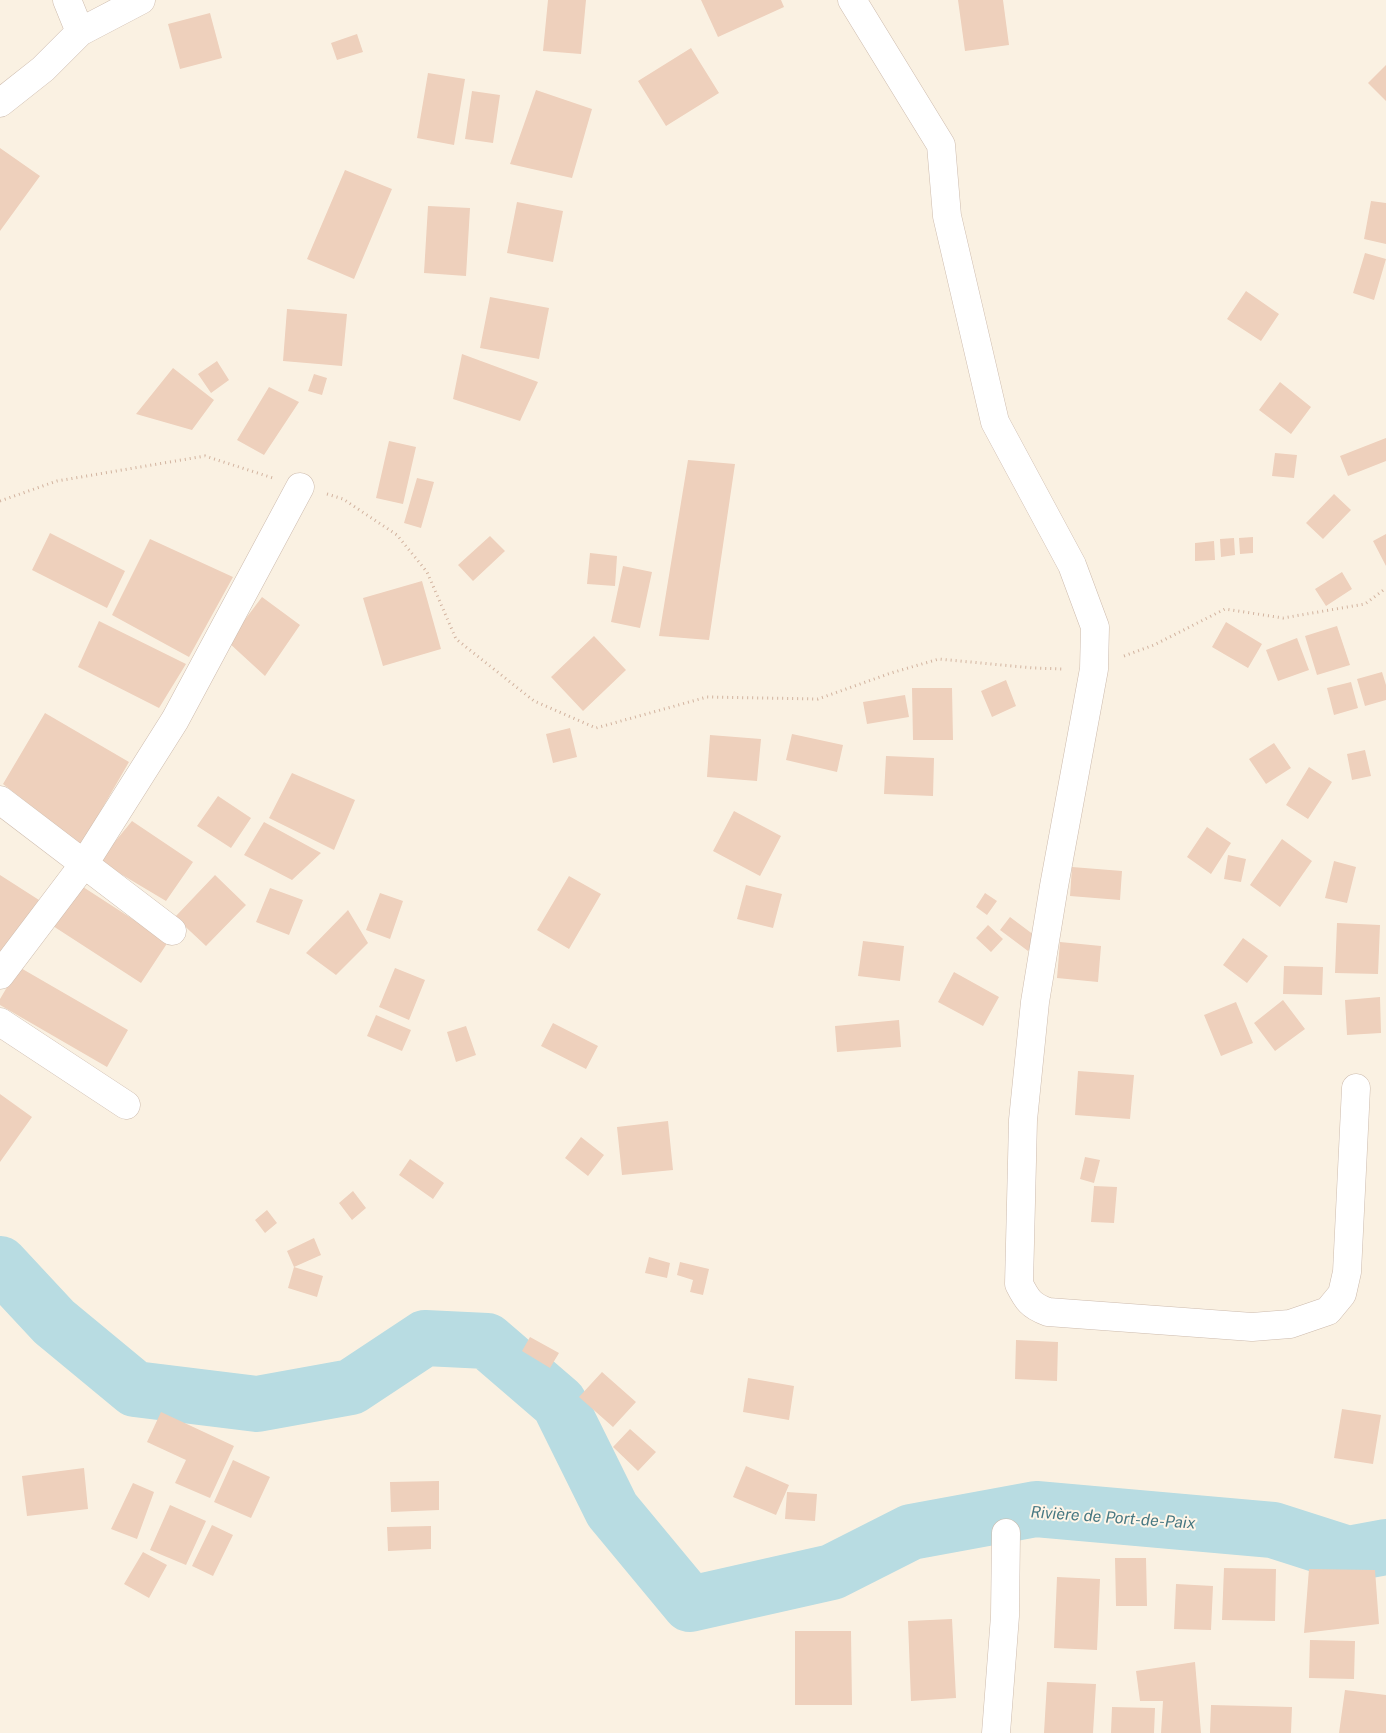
<!DOCTYPE html>
<html>
<head>
<meta charset="utf-8">
<style>
  body { margin:0 }
  canvas { display:block; background:#faf1e2 }
</style>
</head>
<body>
<canvas width="1386" height="1733"></canvas>
<script>
const context = document.querySelector('canvas').getContext('2d');
context.lineJoin = 'round';
function stroke(path, color, width, dash) { context.strokeStyle = color; context.lineWidth = width; context.lineCap = dash ? 'butt' : 'round'; context.setLineDash(dash || []); context.stroke(path); }
function fill(path, color) { context.fillStyle = color; context.fill(path, 'evenodd'); }
function write(font, color, halo, rows, align = 'center') {
  context.font = font + ' "Public Sans",sans-serif'; context.lineWidth = 4; context.setLineDash([]); context.textBaseline = 'middle'; context.strokeStyle = halo; context.fillStyle = color; for (const [text, x, y, turn = 0] of rows) {
    context.save(); context.translate(x, y); context.rotate((+turn || 0) * Math.PI / 180); context.textAlign = isNaN(turn) ? turn : align; if (halo) context.strokeText(text, 0, 0); context.fillText(text, 0, 0); context.restore();
  }
}
stroke(new Path2D(`
  M0,1264L54,1322L135,1389L257,1404L351,1387L425,1338L487,1341L559,1403L612,1510L690,1604L832,1572L911,1532L1036,1509L1273,1530L1348,1554L1386,1547`), '#b8dce2', 56);
fill(new Path2D(`
  M548,0H586L581,54L543,51Z
  M701,0H781L784,7L718,37Z
  M958,0H1003L1009,45L965,51Z
  M210,13L222,58L180,69L168,24Z
  M357,34L363,52L337,60L331,43Z
  M691,48L719,93L666,126L638,81Z
  M1386,65V101L1368,83Z
  M428,73L465,79L454,145L417,138Z
  M536,90L592,109L572,178L510,164Z
  M472,91L500,95L493,143L465,139Z
  M0,148L40,176L0,231Z
  M345,170L392,189L354,279L307,259Z
  M1371,201L1386,203V244L1364,239Z
  M517,202L563,211L553,262L507,253Z
  M428,206L470,208L466,276L424,273Z
  M1365,253L1386,259L1374,300L1353,293Z
  M1246,291L1279,314L1261,341L1227,319Z
  M490,297L549,308L539,359L480,348Z
  M287,309L347,314L342,366L283,361Z
  M462,354L538,382L520,421L453,399Z
  M217,361L229,380L211,393L198,374Z
  M173,368L214,400L192,430L136,414Z
  M314,374L327,378L322,395L308,391Z
  M1280,382L1311,407L1291,434L1259,410Z
  M269,387L299,402L264,455L237,440Z
  M1386,438V461L1348,476L1340,456Z
  M389,441L416,447L403,504L376,498Z
  M1275,453L1297,455L1294,478L1272,476Z
  M688,460L735,464L709,640L659,636Z
  M417,478L434,482L421,528L404,523Z
  M1334,494L1351,510L1323,539L1306,523Z
  M50,533L125,571L107,608L32,570Z
  M1386,534V566L1373,541Z
  M490,536L505,551L473,581L458,565Z
  M1253,537V553L1240,554L1239,538Z
  M1234,538L1235,555L1221,557L1220,539Z
  M150,539L233,577L189,657L112,615Z
  M1214,541L1215,560L1195,561V543Z
  M590,553L617,556L615,586L587,584Z
  M623,566L652,572L640,628L611,622Z
  M1342,572L1352,589L1326,606L1315,589Z
  M422,581L441,649L383,666L363,598Z
  M262,597L300,625L265,676L228,642Z
  M99,621L186,664L159,708L78,667Z
  M1226,622L1262,644L1248,668L1212,647Z
  M1337,626L1350,665L1317,675L1305,636Z
  M594,636L626,670L583,711L551,677Z
  M1297,638L1309,670L1278,681L1266,650Z
  M1382,672L1386,685V700L1365,706L1357,679Z
  M1006,680L1016,706L992,717L981,691Z
  M1351,682L1358,708L1334,715L1327,688Z
  M912,688H952L953,740H913Z
  M905,695L909,717L867,724L863,702Z
  M45,713L129,762L81,845L3,784Z
  M570,728L577,757L553,763L546,734Z
  M792,734L843,745L837,772L786,760Z
  M710,735L761,739L757,781L707,777Z
  M1274,743L1291,768L1266,784L1249,759Z
  M1365,750L1371,776L1352,780L1347,754Z
  M886,756L934,758L933,796L884,794Z
  M1309,767L1332,782L1308,819L1286,805Z
  M292,773L355,800L334,850L269,818Z
  M218,796L251,818L231,848L197,826Z
  M734,811L781,836L760,876L713,851Z
  M132,821L193,862L166,901L99,861Z
  M264,822L321,853L292,880L244,855Z
  M1207,827L1231,843L1211,874L1187,857Z
  M1282,839L1312,861L1280,907L1250,885Z
  M1228,855L1246,859L1241,882L1224,879Z
  M1334,861L1356,867L1347,903L1325,898Z
  M1072,867L1122,871L1120,900L1070,896Z
  M0,875L39,900L0,961Z
  M215,875L246,905L206,946L175,917Z
  M569,876L601,894L569,949L537,930Z
  M80,885L168,942L141,983L53,926Z
  M746,885L782,894L773,928L737,919Z
  M270,888L303,900L289,935L256,922Z
  M380,893L403,901L390,939L366,930Z
  M985,893L997,901L987,915L976,907Z
  M348,910L368,943L336,975L306,953Z
  M1010,917L1038,938L1028,951L1000,930Z
  M1337,923L1380,925L1378,974L1335,973Z
  M988,925L1003,939L991,952L976,938Z
  M1243,938L1268,956L1247,983L1223,965Z
  M863,941L904,946L900,981L858,976Z
  M1060,942L1101,946L1098,982L1057,978Z
  M1284,966L1323,967L1322,995L1283,994Z
  M19,967L128,1030L107,1067L0,1005V999Z
  M395,968L425,980L409,1020L379,1007Z
  M954,972L999,997L983,1026L938,1002Z
  M1380,997L1381,1033L1347,1035L1345,1000Z
  M1283,1000L1305,1029L1275,1051L1254,1023Z
  M1236,1002L1253,1043L1221,1056L1204,1015Z
  M376,1015L411,1030L402,1051L367,1036Z
  M899,1020L901,1047L837,1052L835,1026Z
  M553,1023L598,1046L586,1069L541,1046Z
  M466,1026L476,1055L456,1062L447,1032Z
  M1078,1071L1134,1075L1130,1119L1075,1115Z
  M0,1094L32,1117L0,1162Z
  M668,1121L673,1170L622,1175L617,1127Z
  M581,1137L604,1155L588,1176L565,1158Z
  M1085,1157L1100,1160L1094,1183L1080,1179Z
  M410,1159L444,1183L433,1199L399,1175Z
  M1094,1186L1117,1187L1114,1223L1091,1222Z
  M353,1191L366,1208L352,1220L339,1203Z
  M267,1210L277,1223L265,1233L255,1220Z
  M314,1238L321,1255L294,1267L287,1251Z
  M649,1257L670,1263L667,1278L645,1273Z
  M680,1262L709,1269L703,1295L690,1292L693,1280L677,1275Z
  M294,1267L323,1276L317,1297L288,1288Z
  M530,1337L559,1353L550,1368L522,1351Z
  M1016,1340L1058,1342L1057,1381L1015,1379Z
  M602,1372L636,1402L613,1427L579,1397Z
  M748,1378L794,1386L789,1420L743,1412Z
  M1342,1409L1381,1415L1373,1464L1334,1458Z
  M161,1412L234,1446L210,1498L175,1483L186,1460L147,1442Z
  M630,1429L656,1452L638,1471L613,1447Z
  M233,1460L270,1477L251,1518L214,1502Z
  M746,1466L789,1485L776,1515L733,1497Z
  M84,1468L88,1509L27,1516L22,1476Z
  M439,1481V1510L391,1512L390,1482Z
  M133,1483L154,1492L137,1539L111,1529Z
  M787,1492L817,1494L815,1521L785,1519Z
  M170,1505L206,1521L186,1565L150,1550Z
  M212,1525L233,1535L213,1576L192,1566Z
  M431,1526V1549L388,1551L387,1527Z
  M143,1552L167,1565L149,1598L124,1584Z
  M1115,1558H1146L1147,1606H1116Z
  M1224,1568L1276,1569L1275,1621L1222,1620Z
  M1309,1569L1375,1570L1379,1624L1304,1633Z
  M1057,1577L1100,1579L1097,1650L1054,1648Z
  M1176,1584L1213,1586L1211,1630L1174,1629Z
  M952,1619L956,1698L911,1701L908,1621Z
  M795,1631H851L852,1705H795Z
  M1310,1640L1355,1641L1354,1679L1309,1678Z
  M1195,1662L1201,1733H1161L1163,1701H1140L1136,1671Z
  M1047,1682L1096,1684L1093,1733H1044Z
  M1345,1690L1386,1695V1733H1339Z
  M1211,1705L1292,1707L1291,1733H1210Z
  M1112,1707L1155,1708L1154,1733H1111Z`), '#eed0bc');
const minor = new Path2D(`
  M67,0L80,32
  M852,0L941,145L947,216L995,422L1072,565L1095,627L1094,669L1054,886L1035,1002L1023,1120L1019,1284C1027,1300 1031,1306 1048,1312L1252,1327L1290,1324L1328,1311L1342,1294L1347,1272L1356,1088
  M0,103L43,69L80,32L141,0
  M0,800L172,931
  M0,975L84,864L175,720L300,487
  M0,1022L126,1105
  M996,1733L1005,1616L1006,1533`);
stroke(minor, '#cdbbad', 29);
stroke(new Path2D(`
  M327,494L343,499L397,535L427,572L456,639L534,701L596,728L707,697L818,699L891,673L939,659L1033,668L1063,669
  M0,501L57,481L205,456L273,478
  M1124,656L1154,645L1225,609L1283,618L1365,604L1386,588`), '#d2b39f', 3, [1, 4]);
stroke(minor, '#fff', 28);
write('italic 16px', '#477882', '#fef5e8', [
  ["Rivière de Port-de-Paix",1113,1518,4]
]);
</script>
</body>
</html>
